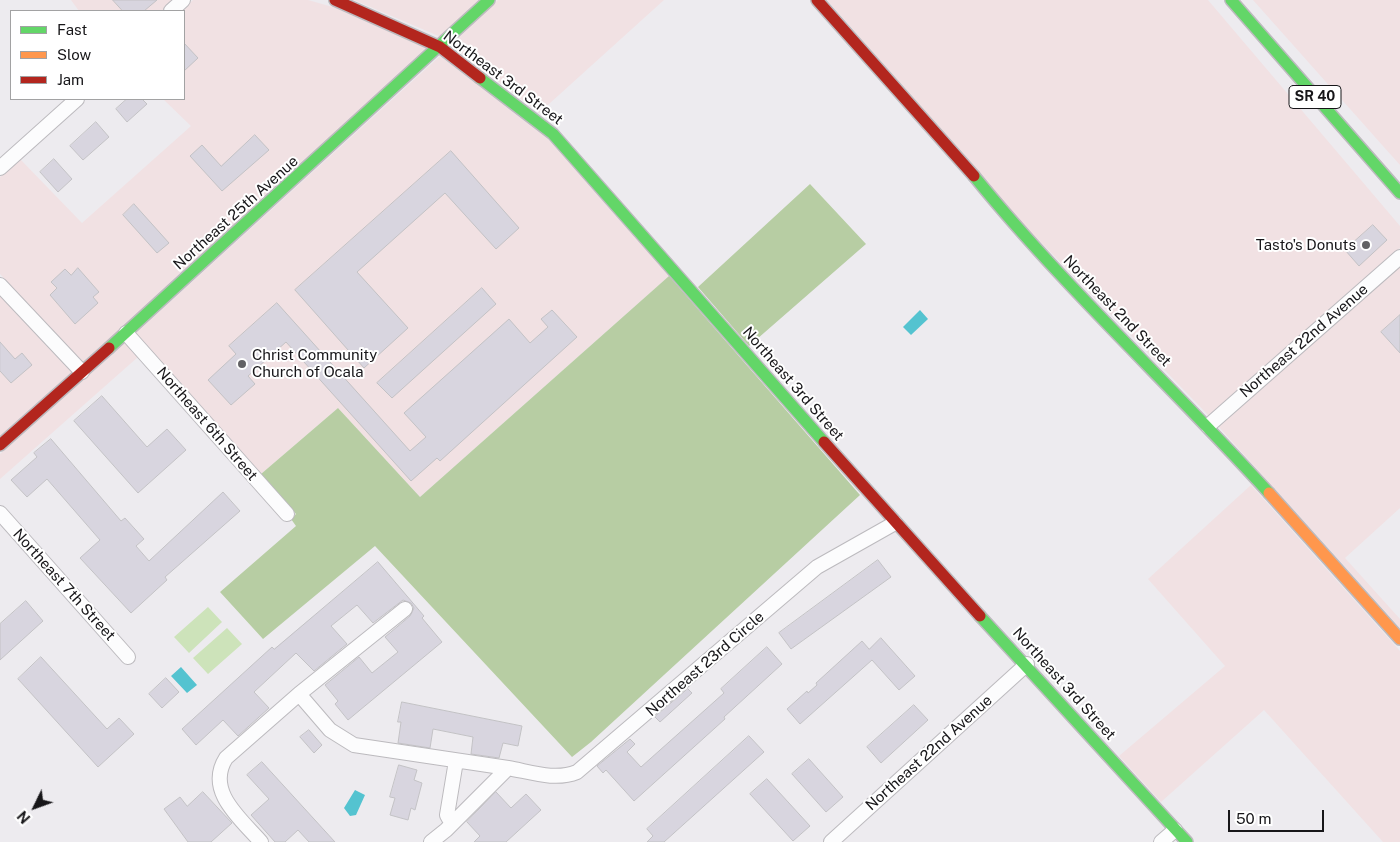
<!DOCTYPE html>
<html>
<head>
<meta charset="utf-8">
<style>
  body { margin:0 }
  #map { position:relative; width:1400px; height:842px; overflow:hidden; background:#edebef; font-family:"Public Sans",sans-serif }
  canvas { display:block }
  .legend { position:absolute; left:10px; top:10px; width:175px; height:90px; box-sizing:border-box; background:#fff; border:1px solid #a2a2a3; margin:0; padding:6px 9px; list-style:none; font-size:15px; color:#171619 }
  .legend li { display:flex; align-items:center; gap:10px; height:25px }
  .legend b { width:25px; border:1px solid #a2a2a3 }
  .north { position:absolute; left:10px; top:782px; width:50px; height:50px; -webkit-text-stroke:4px #fff; paint-order:stroke; rotate:228deg; font-size:14px; font-weight:700; line-height:20px; text-align:center; color:#171619 }
  .north::after { content:''; display:block; margin:auto; width:18px; height:22px; background:#171619; clip-path:polygon(50% 0,100% 100%,50% 72%,0 100%) }
  .scale { position:absolute; left:1228px; top:810px; width:96px; height:22px; box-sizing:border-box; border:2px solid #171619; border-top:0; padding-left:6px; font-size:15px; line-height:18px; white-space:nowrap; color:#171619; -webkit-text-stroke:4px #fff; paint-order:stroke }
</style>
</head>
<body>
<div id="map">
<canvas width="1400" height="842"></canvas>
<ul class="legend">
<li><b style="height:6px;background:#63d668"></b>Fast</li>
<li><b style="height:6px;background:#ff974d"></b>Slow</li>
<li><b style="height:6px;background:#b3261e"></b>Jam</li>
</ul>
<div class="north">N</div>
<div class="scale">50 m</div>
</div>
<script>
const context = document.querySelector('canvas').getContext('2d');
context.lineJoin = 'round';
function fill(path, color) { context.fillStyle = color; context.fill(path, 'evenodd'); }
function stroke(path, color, width, dash) { context.strokeStyle = color; context.lineWidth = width; context.lineCap = dash ? 'butt' : 'round'; context.setLineDash(dash || []); context.stroke(path); }
function write(font, color, halo, rows, align = 'center') {
  context.font = font + ' "Public Sans",sans-serif'; context.lineWidth = 4; context.setLineDash([]); context.textBaseline = 'middle'; context.strokeStyle = halo; context.fillStyle = color; for (const [text, x, y, turn = 0] of rows) {
    context.save(); context.translate(x, y); context.rotate((+turn || 0) * Math.PI / 180); context.textAlign = isNaN(turn) ? turn : align; if (halo) context.strokeText(text, 0, 0); context.fillText(text, 0, 0); context.restore();
  }
}
fill(new Path2D(`
  M71,0H174L162,11H79Z
  M193,0H308L336,8L428,49L83,363L0,274V177L20,159L82,223L191,126L163,99H184V11H181Z
  M354,0H480L441,37Z
  M498,0H664L539,113L451,45Z
  M827,0H1208L1400,226V248L1209,416L1024,225Z
  M1253,0H1400V165L1383,146Z
  M440,56L548,139L669,276L420,497L338,408L261,474L136,333Z
  M1400,266V508L1345,558L1400,619V628L1218,426Z
  M0,296L72,372L0,436Z
  M125,343L138,357L0,479V454Z
  M1251,485L1400,651V842H1383L1264,710L1161,802L1119,756L1225,666L1148,579Z`), '#f1e1e3');
fill(new Path2D(`
  M208,607L222,622L189,653L174,637Z
  M227,628L242,644L208,674L193,658Z`), '#cde3ba');
fill(new Path2D(`
  M810,184L866,244L749,346L698,287Z
  M669,276L860,495L591,742L572,757L375,546L263,639L220,592L296,526L291,519L296,514L261,474L338,408L420,497Z`), '#b7cda3');
fill(new Path2D(`
  M920,310L928,319L911,335L903,327Z
  M181,667L197,685L187,693L171,676Z
  M355,790L365,795L356,815L350,816L344,808Z`), '#54c3d0');
const building = new Path2D(`
  M113,0H157L144,11H123Z
  M184,43L198,58L184,71Z
  M127,99H142L147,104L127,122L116,109Z
  M96,122L109,137L83,160L70,146Z
  M255,135L269,150L222,191L190,156L202,145L221,166Z
  M451,151L519,228L496,249L445,193L357,272L408,328L364,368L295,290Z
  M54,159L72,179L58,192L40,172Z
  M134,204L169,243L157,253L123,215Z
  M1373,225L1387,240L1359,266L1345,250Z
  M78,268L99,292L93,297L98,303L75,324L50,295L57,288L51,282L65,269L71,275Z
  M482,288L496,304L392,398L377,383Z
  M277,303L410,451L426,437L404,413L509,319L530,343L548,327L541,319L552,310L577,337L440,461L437,458L411,481L286,342L248,376L255,384L231,405L208,380L236,354L229,346Z
  M1400,315V353L1381,332Z
  M0,342L15,359L22,353L32,365L11,383L0,371Z
  M102,396L147,447L167,429L186,450L138,493L74,421Z
  M51,439L121,521L125,518L144,539L136,546L149,561L223,492L240,511L165,577L167,580L131,613L80,558L100,540L47,479L27,497L11,480L37,457L34,453Z
  M878,560L891,577L791,649L779,633Z
  M378,562L424,616L422,618L442,642L348,720L335,704L338,701L325,685L359,657L372,673L398,652L385,637L410,616L414,608L411,603L403,600L373,623L357,605L331,626L347,644L314,671L296,653L254,692L269,708L238,736L223,720L196,745L182,729L272,647L274,649Z
  M26,601L43,621L0,660V624Z
  M881,638L915,676L899,690L872,660L800,724L787,709L807,691L808,693L817,685L816,683L862,641L869,649Z
  M767,647L782,664L724,717L725,719L634,801L606,770L603,773L597,766L630,739L635,744L627,752L641,767L724,693L721,689Z
  M41,657L107,729L119,718L134,734L98,767L18,679Z
  M166,678L179,692L162,708L149,694Z
  M688,689L692,693L660,722L655,717Z
  M402,702L522,726L518,746L503,743L499,758L471,754L473,737L433,729L430,748L398,743L401,722H398Z
  M914,705L928,720L881,763L867,747Z
  M309,730L322,745L314,753L300,737Z
  M749,736L764,752L664,842H647L653,836L647,829Z
  M809,759L843,797L826,812L792,774Z
  M262,762L335,842H309L298,830L285,842H275L251,815L269,799L247,775Z
  M399,765L417,770L414,780L422,783L415,810L411,808L408,820L390,815L395,798L390,797Z
  M767,779L810,826L793,841L750,794Z
  M203,792L232,823L211,842H188L164,809L180,797L187,806Z
  M496,792L511,808L526,794L541,810L506,842H474L480,836L467,822Z`);
fill(building, '#d8d5df');
stroke(building, '#c3c2c5', 1);
const street = new Path2D(`
  M171,11L183,0
  M0,168L77,99
  M0,285L82,372
  M126,333L287,514
  M1208,426L1400,257
  M0,513L128,657
  M299,694L405,609
  M508,768C531,772 555,781 577,772L817,567L895,523
  M452,824L447,815L456,761
  M261,842C241,819 205,791 226,758L299,694L330,730L354,745L508,768L446,830L431,842
  M831,842L1027,664
  M1161,842L1175,830`);
const fast = new Path2D(`
  M1231,0L1400,193
  M480,78L553,134L824,442
  M974,176C1065,288 1172,386 1269,493
  M109,348L489,0
  M980,616L1187,842`);
const slow = new Path2D(`
  M1269,493L1400,639`);
const jam = new Path2D(`
  M335,0L440,47L480,78
  M817,0L974,176
  M824,442L980,616
  M0,445L109,348`);
stroke(street, '#bcbabe', 16);
stroke(fast, '#bcbabe', 14);
stroke(slow, '#bcbabe', 14);
stroke(jam, '#bcbabe', 14);
stroke(street, '#fcfcfd', 14);
stroke(fast, '#63d668', 11);
stroke(slow, '#ff974d', 11);
stroke(jam, '#b3261e', 11);
for (const [x, y, r, color] of [
  [1366,245,5,"#626164"],
  [242,364,5,"#626164"]
]) { const dot = new Path2D(); dot.arc(x, y, r, 0, 2 * Math.PI); context.fillStyle = color; context.fill(dot); stroke(dot, '#fff', 2); }
for (const [x, y, w] of [
  [1315,97,52]
]) { const box = new Path2D(); box.roundRect(x - w / 2, y - 11.5, w, 23, 4); context.fillStyle = '#fff'; context.fill(box); stroke(box, '#171619', 1); }
write('bold 14px', '#171619', null, [
  ["SR 40",1315,97]
]);
write('15px', '#171619', '#fff', [
  ["Northeast 3rd Street",503,78,37],
  ["Northeast 25th Avenue",236,213,-42],
  ["Northeast 2nd Street",1117,311,46],
  ["Northeast 22nd Avenue",1304,341,-41],
  ["Northeast 3rd Street",793,384,49],
  ["Northeast 6th Street",207,424,49],
  ["Northeast 7th Street",64,585,48],
  ["Northeast 23rd Circle",705,664,-41],
  ["Northeast 3rd Street",1064,684,48],
  ["Northeast 22nd Avenue",929,753,-42]
]);
write('15px', '#171619', '#fff', [
  ["Tasto's Donuts",1356,245],
  ["Christ Community",252,355,"left"],
  ["Church of Ocala",252,372,"left"]
], 'right');
</script>
</body>
</html>
